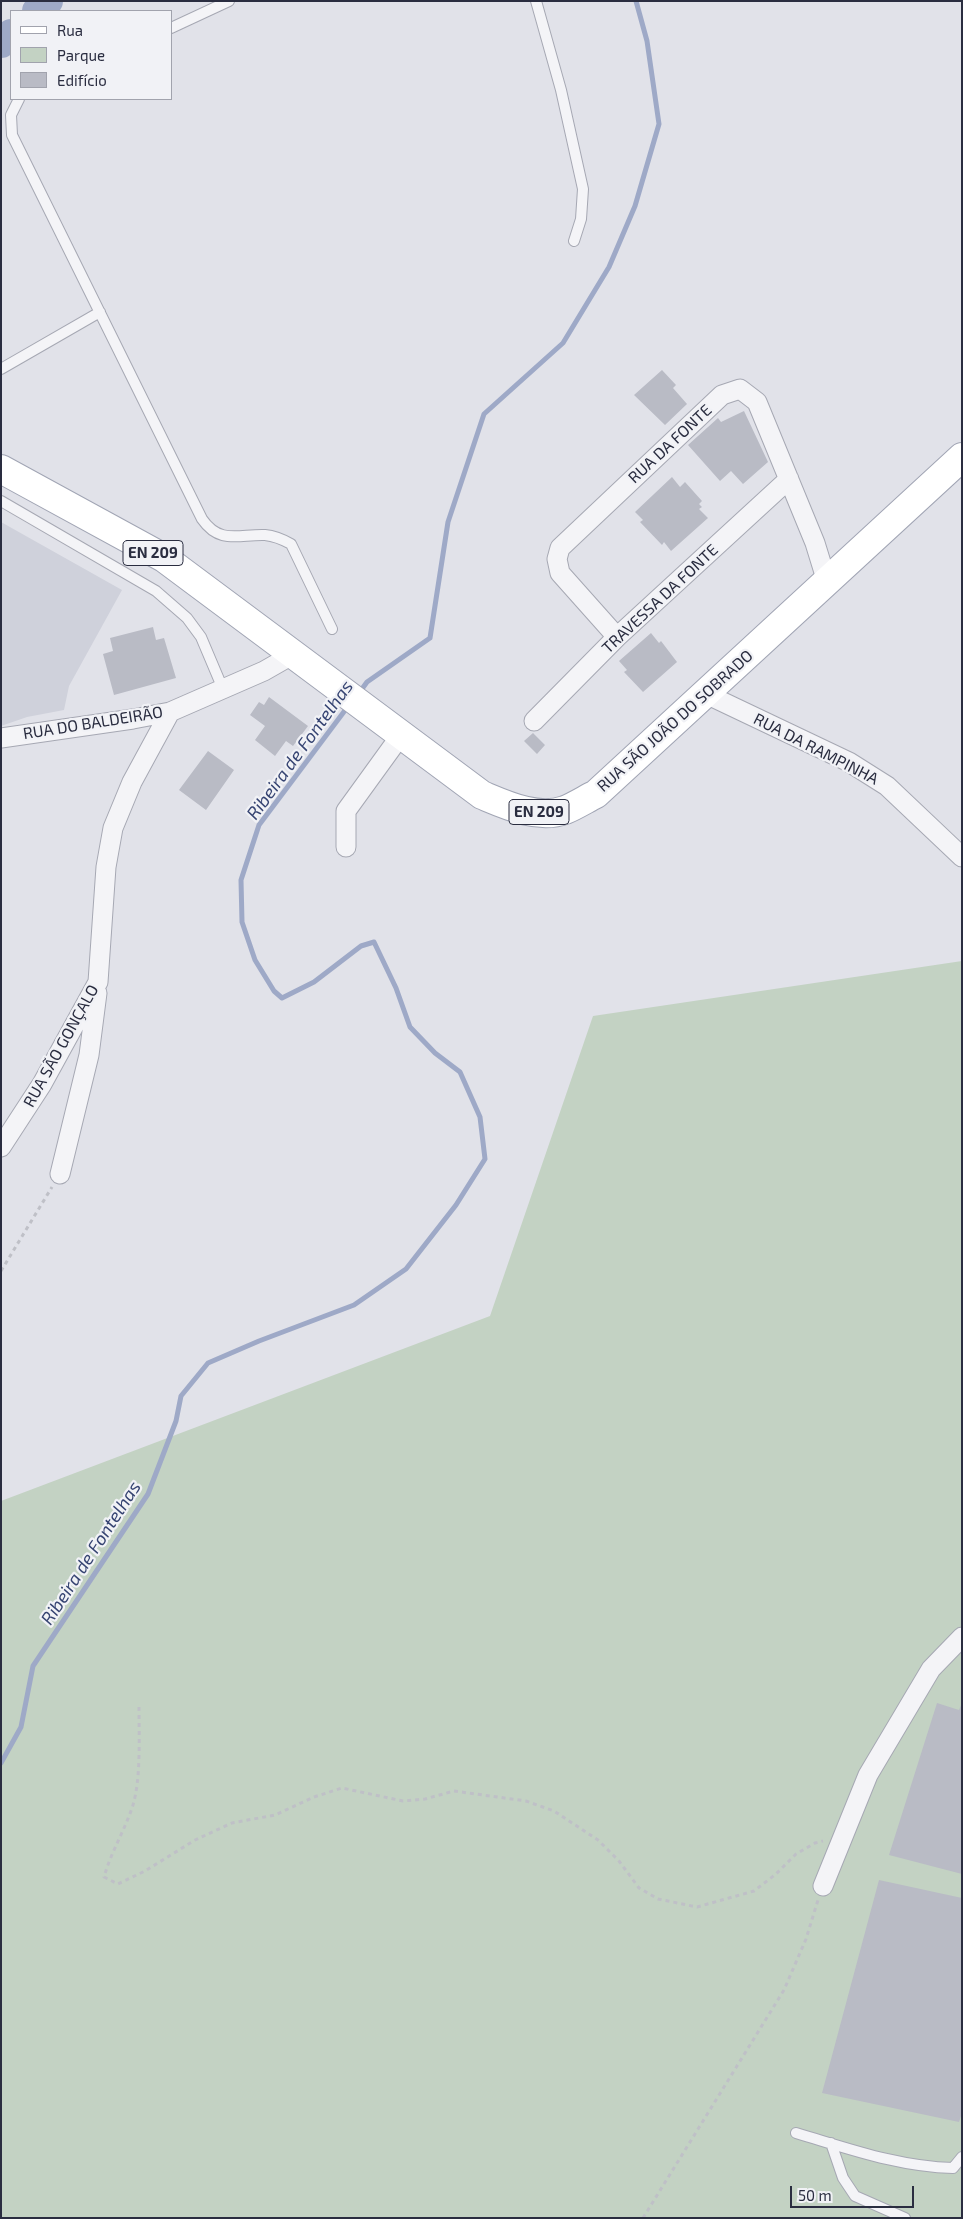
<!DOCTYPE html>
<html>
<head>
<meta charset="utf-8">
<style>
  body { margin:0 }
  #map { position:relative; width:963px; height:2219px; overflow:hidden; background:#e1e2e9; font-family:"Exo 2",sans-serif }
  canvas { display:block }
  .frame { position:absolute; inset:0; border:2px solid #2a2d40; pointer-events:none }
  .legend { position:absolute; left:10px; top:10px; width:162px; height:90px; box-sizing:border-box; background:#f1f2f6; border:1px solid #a1a3ad; margin:0; padding:6px 9px; list-style:none; font-size:15px; color:#2a2d40 }
  .legend li { display:flex; align-items:center; gap:10px; height:25px }
  .legend b { width:25px; border:1px solid #a1a3ad }
  .scale { position:absolute; left:790px; top:2186px; width:124px; height:22px; box-sizing:border-box; border:2px solid #2a2d40; border-top:0; padding-left:6px; font-size:15px; line-height:18px; white-space:nowrap; color:#2a2d40; -webkit-text-stroke:4px #f1f2f6; paint-order:stroke }
</style>
</head>
<body>
<div id="map">
<canvas width="963" height="2219"></canvas>
<div class="frame"></div>
<ul class="legend">
<li><b style="height:6px;background:#fff"></b>Rua</li>
<li><b style="height:14px;background:#c3d2c3"></b>Parque</li>
<li><b style="height:14px;background:#b9bbc5"></b>Edifício</li>
</ul>
<div class="scale">50 m</div>
</div>
<script>
const context = document.querySelector('canvas').getContext('2d');
context.lineJoin = 'round';
function fill(path, color) { context.fillStyle = color; context.fill(path, 'evenodd'); }
function stroke(path, color, width, dash) { context.strokeStyle = color; context.lineWidth = width; context.lineCap = dash ? 'butt' : 'round'; context.setLineDash(dash || []); context.stroke(path); }
function write(font, color, halo, rows, align = 'center') {
  context.font = font + ' "Exo 2",sans-serif'; context.lineWidth = 4.5; context.setLineDash([]); context.textBaseline = 'middle'; context.strokeStyle = halo; context.fillStyle = color; for (const [text, x, y, turn = 0] of rows) {
    context.save(); context.translate(x, y); context.rotate((+turn || 0) * Math.PI / 180); context.textAlign = isNaN(turn) ? turn : align; if (halo) context.strokeText(text, 0, 0); context.fillText(text, 0, 0); context.restore();
  }
}
fill(new Path2D(`
  M1,522L122,590L69,686L64,710L27,717L1,726Z`), '#cfd1db');
fill(new Path2D(`
  M962,961V2218H1V1501L490,1316L593,1016Z`), '#c3d2c3');
stroke(new Path2D(`
  M359,693L367,682L430,638L448,522L484,414L563,343L609,267L635,206L659,124L647,41L636,1
  M1,1763L21,1727L33,1666L148,1494L176,1421L181,1396L208,1363L259,1341L354,1305L406,1269L456,1205L485,1159L480,1117L460,1072L435,1053L410,1027L396,988L374,942L361,946L314,982L282,998L274,991L255,960L242,922L241,880L259,825L349,705`), '#9ea9c7', 5);
stroke(new Path2D(`
  M37,11L48,1
  M1,43L11,34`), '#9ea9c7', 30);
fill(new Path2D(`
  M662,370L676,385L673,388L687,404L665,425L634,395Z
  M744,411L768,462L743,484L731,471L720,481L688,445L718,418L721,422Z
  M672,477L680,487L685,482L702,501L699,504L702,507L699,509L708,518L671,551L664,542L662,545L640,522L643,520L635,512Z
  M153,627L156,640L164,638L176,678L114,695L103,654L113,651L110,638Z
  M651,633L659,643L661,641L677,662L643,692L624,672L627,670L619,661Z
  M269,697L308,726L293,746L286,741L275,756L255,740L265,726L250,715L259,702L264,705Z
  M533,733L545,745L537,754L524,741Z
  M208,751L234,770L206,810L179,790Z
  M937,1703L959,1710L962,1703V1874L889,1855Z
  M879,1880L962,1898V2113L959,2122L822,2093Z`), '#b9bbc5');
const service = new Path2D(`
  M536,1L561,90L583,189L581,219L574,241
  M171,28L229,1
  M19,99L11,115L12,135L202,519C220,545 239,534 265,535C275,536 282,539 291,544L332,629
  M1,369L100,312
  M1,501L156,591L187,618L201,637L223,689
  M796,2133C847,2148 899,2167 953,2168L962,2157
  M831,2143L843,2178L855,2196L905,2218`);
const minor = new Path2D(`
  M617,637L560,573L557,559L560,548L722,395L740,389L757,402L815,543L827,582
  M706,694L849,762L887,786L962,857
  M534,721L617,637L789,479
  M1,738L133,719L170,712L264,671L292,655
  M346,847V811L401,735
  M1,1147L42,1084L98,982L106,867L113,828L132,782L170,712
  M60,1174L89,1055L97,993
  M823,1886L868,1775L931,1669L962,1637`);
const primary = new Path2D(`
  M1,469L164,558L482,795C506,805 538,820 565,810C575,806 586,799 596,794L962,457`);
stroke(service, '#a6a8b3', 12);
stroke(minor, '#a6a8b3', 21);
stroke(primary, '#a1a5b4', 30);
stroke(new Path2D(`
  M1,1271L52,1187
  M139,1707C139,1736 141,1778 133,1805C125,1830 111,1852 104,1877L118,1884L145,1871L195,1840L232,1823L275,1815L314,1797L342,1788L403,1801L425,1799L454,1791L526,1801L554,1811L598,1840L619,1861L639,1888L658,1899L697,1907L754,1891L776,1874L796,1854L815,1843L823,1841
  M643,2218L784,1990L806,1939L818,1900`), '#bfc0c7', 3, [4, 4]);
stroke(service, '#f4f4f7', 10);
stroke(minor, '#f4f4f7', 19);
stroke(primary, '#fff', 28);
for (const [x, y, w] of [
  [153,553,60],
  [539,812,60]
]) { const box = new Path2D(); box.roundRect(x - w / 2, y - 12.5, w, 25, 4); context.fillStyle = '#f1f2f6'; context.fill(box); stroke(box, '#2a2d40', 1); }
write('bold 15px', '#2a2d40', null, [
  ["EN 209",153,553],
  ["EN 209",539,812]
]);
write('16px', '#2a2d40', '#f1f2f6', [
  ["RUA DA FONTE",670,444,-43],
  ["TRAVESSA DA FONTE",660,599,-43],
  ["RUA SÃO JOÃO DO SOBRADO",675,721,-42],
  ["RUA DO BALDEIRÃO",93,723,-9],
  ["RUA DA RAMPINHA",816,749,27],
  ["RUA SÃO GONÇALO",61,1046,-61]
]);
write('italic 18px', '#364472', '#f1f2f6', [
  ["Ribeira de Fontelhas",300,750,-54],
  ["Ribeira de Fontelhas",91,1553,-57]
]);
</script>
</body>
</html>
